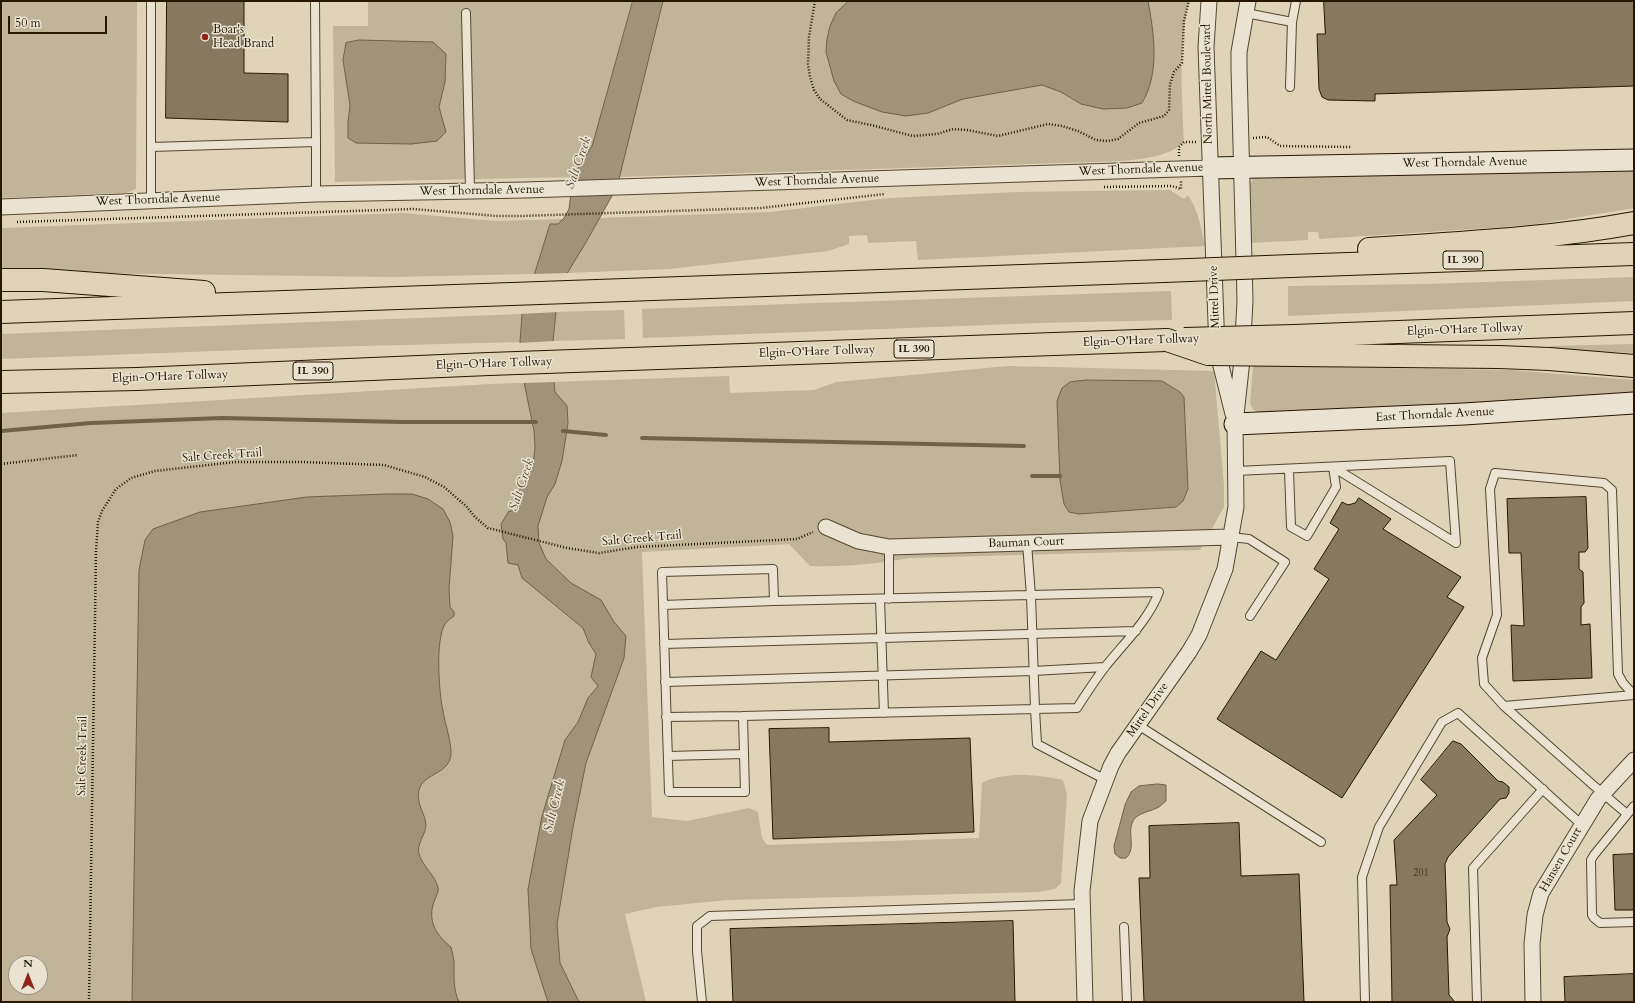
<!DOCTYPE html>
<html>
<head>
<meta charset="utf-8">
<style>
  body { margin:0 }
  #map { position:relative; width:1635px; height:1003px; overflow:hidden; background:#dfd4b8; font-family:Cardo,serif }
  canvas { display:block }
  .frame { position:absolute; inset:0; border:2px solid #271600; pointer-events:none }
  .north { position:absolute; left:8px; top:955px; width:40px; height:40px; box-sizing:border-box; background:#eae3d1; border:1px solid #9c917d; border-radius:50%; rotate:0deg; font-size:11px; font-weight:700; line-height:16px; text-align:center; color:#271600 }
  .north::after { content:''; display:block; margin:auto; width:14px; height:18px; background:#8f2418; clip-path:polygon(50% 0,100% 100%,50% 72%,0 100%) }
  .scale { position:absolute; left:8px; top:16px; width:99px; height:18px; box-sizing:border-box; border:2px solid #271600; border-top:0; padding-left:5px; font-size:12px; line-height:14px; white-space:nowrap; color:#271600; -webkit-text-stroke:3px #eae3d1; paint-order:stroke }
</style>
</head>
<body>
<div id="map">
<canvas width="1635" height="1003"></canvas>
<div class="frame"></div>
<div class="north">N</div>
<div class="scale">50 m</div>
</div>
<script>
const context = document.querySelector('canvas').getContext('2d');
context.lineJoin = 'round';
function fill(path, color) { context.fillStyle = color; context.fill(path, 'evenodd'); }
function stroke(path, color, width, dash) { context.strokeStyle = color; context.lineWidth = width; context.lineCap = dash ? 'butt' : 'round'; context.setLineDash(dash || []); context.stroke(path); }
function write(font, color, halo, rows, align = 'center') {
  context.font = font + ' Cardo,serif'; context.lineWidth = 3; context.setLineDash([]); context.textBaseline = 'middle'; context.strokeStyle = halo; context.fillStyle = color; for (const [text, x, y, turn = 0] of rows) {
    context.save(); context.translate(x, y); context.rotate((+turn || 0) * Math.PI / 180); context.textAlign = isNaN(turn) ? turn : align; if (halo) context.strokeText(text, 0, 0); context.fillText(text, 0, 0); context.restore();
  }
}
fill(new Path2D(`
  M1,1H137L136,189L126,193L1,198Z
  M368,1H633L592,146L573,177L335,182L333,26H368Z
  M663,1H1189C1178,47 1182,95 1184,142C1168,157 1145,158 1124,161L619,177Z
  M1634,166V208L1538,224L1504,227L1319,239L1318,232H1308V240L1251,243L1249,185L1253,179Z
  M1170,190L1184,199L1188,195C1198,210 1201,227 1205,246L918,260L916,241L868,243L867,235L849,236V244L828,251L670,269L567,273L599,218L770,212L889,198L1017,192Z
  M403,213L495,221L564,219L558,224L550,225L534,274L391,277L1,272V228Z
  M1634,277V301L1288,316V286L1427,284Z
  M1171,291L1172,320L1041,323L643,338L642,309Z
  M624,310L625,339L553,341L556,312Z
  M522,314L520,342L324,347L1,359V334Z
  M1634,344V353L1550,349V346Z
  M1008,366L1214,371L1224,485V507L1200,550L910,558C876,564 844,567 810,566L789,544L642,552L652,817L687,821L749,808L758,812L762,838L767,845L979,838L982,783C1005,771 1038,775 1063,780L1067,794L1061,883L1055,889L1038,892L728,900L656,907L625,914L646,1002H1V413L490,384L729,376L730,393L814,390L836,382ZM16,963H40V987H16Z
  M1253,366L1510,370L1634,380V395L1298,416L1258,413L1252,408L1250,403Z`), '#c0b499');
const water = new Path2D(`
  M633,1H663L617,187L585,244L563,280L556,312L553,341L554,382L555,392L567,406L568,423L562,461L555,484L547,497L538,526L539,543L546,559L571,583L601,600L614,622L626,636L624,658L586,763L573,827L557,924L560,963L579,1002H548L531,949L528,889L542,816L565,740L578,722L588,698L598,686L591,677L596,654L589,643L583,628L522,578L518,565L508,563L506,543L503,539L501,524L509,511H514L516,504L515,494L527,483L533,464L535,448L534,431L522,372L520,342L522,314L550,224H558L564,218L569,209L573,177L592,146Z
  M849,1H1148C1154,33 1160,73 1142,103L1127,108L1103,109L1081,104L1061,92L1042,85L963,99L928,113L906,116L882,112L853,101L841,94L834,81L826,52L827,39L830,26L836,13Z
  M359,40L433,42L446,54L445,82L439,107L446,132L437,141L411,144L356,143L348,138V122L350,105L343,60L346,43Z
  M1087,380L1162,381L1180,392L1184,397L1188,489L1183,501L1176,507L1079,514L1069,512L1064,504L1060,480L1057,401L1062,388L1070,382Z
  M387,494H412L428,499L443,509L450,522L453,536L449,589L450,607L454,612V616C451,618 447,621 445,624C435,640 439,693 443,711C445,724 450,737 451,750C453,775 423,772 419,790C416,805 425,812 426,825C426,834 416,845 419,854C423,867 436,876 438,888C439,893 434,900 433,905C428,923 438,937 451,947C452,952 454,958 454,963C454,976 453,989 459,1002H132L139,570L145,540L153,529L200,512L307,497Z
  M1158,784L1166,785V801C1164,803 1161,805 1159,807C1152,811 1142,812 1136,817C1124,829 1138,847 1126,858H1120L1115,854L1114,846L1125,805L1131,792L1139,786Z`);
fill(water, '#a09379');
stroke(water, '#706149', 1);
fill(new Path2D(`
  M570,273L565,281L558,312L520,314L532,274Z
  M555,341L556,382L523,383L520,372L518,343Z`), '#dfd4b8');
stroke(new Path2D(`
  M1,431L91,423L222,418L402,422H536
  M563,431L606,435
  M642,438L1024,446
  M1032,476H1060`), '#706149', 4);
const building = new Path2D(`
  M167,1H244V73L288,74V122L166,118Z
  M1324,1H1634V86L1375,94V101L1328,100L1322,97L1319,89L1317,34H1325Z
  M1586,497L1588,548L1585,552H1579V569L1583,572L1584,603L1581,607V625L1590,624L1592,678L1513,681L1511,625L1524,626L1521,553H1509L1507,499Z
  M1359,498L1391,519L1383,529L1461,577L1447,597L1464,607L1342,798L1217,719L1261,651L1276,660L1329,579L1314,569L1339,529L1330,523L1342,502L1348,505L1355,503Z
  M829,728V742L970,738L974,832L773,839L769,729Z
  M1453,741L1461,744L1498,781L1503,782L1509,787V793L1506,798L1500,799L1448,857L1445,864L1447,922L1450,929L1447,937L1449,995L1455,1002H1392L1390,885H1397L1394,840L1437,795L1421,780Z
  M1239,823L1241,876L1299,874L1304,1002H1144L1139,878H1150L1149,826Z
  M1634,854V910H1615L1613,855Z
  M1013,921L1015,1002H733L730,929Z
  M1634,974V1002H1565L1564,977Z`);
fill(building, '#877960');
stroke(building, '#271600', 1);
const service = new Path2D(`
  M315,1L316,142
  M466,13L470,191
  M1246,13L1292,22L1296,1
  M1290,87L1292,22
  M151,147L316,142V194
  M151,200V1
  M1289,470L1291,527L1307,536L1336,487L1333,467
  M1236,471L1450,461L1456,543L1333,467
  M1230,537L1249,539L1285,562L1250,616
  M1027,543L1031,596L1035,709L743,716L745,792H669L662,572L773,569L774,601L1159,592C1148,621 1124,643 1105,667C1095,680 1086,694 1077,708L1035,709L1037,744L1106,780
  M880,599L884,713
  M889,599V547
  M663,605L774,601
  M664,644L1136,631
  M665,682L1033,671L1105,667
  M1504,706L1634,695
  M666,717L743,716
  M1138,725L1321,842
  M668,756L744,754
  M1634,806L1594,855L1591,860L1592,915L1594,918L1600,923L1634,922
  M1627,814L1593,785L1504,706L1484,684L1482,658L1497,615L1490,489L1495,473L1604,483L1612,490L1618,674L1623,683L1634,695
  M1124,927L1127,1002
  M702,1002L697,951V926L710,916L1082,904
  M1365,1002L1362,877L1379,827L1442,722L1458,713L1582,825
  M1477,1002L1473,868L1543,789`);
const minor = new Path2D(`
  M1209,1L1206,47L1217,350L1233,414
  M1,207L316,194L525,190L1210,168
  M826,527L858,541L889,547L1230,537
  M1085,1002L1082,891L1090,821L1111,766L1118,753L1189,652L1199,635L1225,569L1236,507L1235,424L1242,360L1245,300L1239,68V52L1248,1
  M1533,1002L1532,944L1535,915L1541,893L1598,799L1634,760`);
const secondary = new Path2D(`
  M1210,168L1634,160
  M1235,424L1464,414L1634,403`);
const motorway = new Path2D(`
  M1369,249C1457,243 1547,239 1634,223
  M1291,266L1634,254
  M1,280H43L204,292
  M1,312L1164,271
  M1294,336L1634,323
  M1295,355L1499,357L1549,359L1634,366
  M1,382L137,379L489,364L1167,340`);
stroke(service, '#55462e', 10);
stroke(minor, '#55462e', 17);
stroke(secondary, '#271600', 23);
stroke(motorway, '#271600', 24);
stroke(new Path2D(`
  M815,1L809,37L808,64L810,77L814,90L820,99L847,120L871,125L913,136L937,134L953,129L967,130L998,136L1048,124L1062,126L1078,131L1096,140L1108,141L1118,139L1139,123L1164,116L1169,110L1170,84L1174,72L1182,63L1184,21L1189,1
  M1253,138L1267,137L1280,146L1352,147
  M1179,156V147L1184,142H1196
  M1104,187L1172,186L1181,189V181
  M17,222L413,209L496,216H521L761,208L885,194
  M1,464L78,455
  M89,1002L96,551L98,522L102,511L116,489L131,478L155,471L235,462H302L384,465L425,477L444,487L466,506L475,517L488,528L567,548L599,553L637,547L797,539L813,532`), '#271600', 2.5, [1, 2]);
stroke(service, '#eae3d1', 8);
stroke(minor, '#eae3d1', 15);
stroke(secondary, '#eae3d1', 21);
stroke(motorway, '#dfd4b8', 22);
const motorwayBridge = new Path2D(`
  M1164,271L1291,266
  M1184,339L1294,336
  M1167,340L1208,354L1295,355`);
stroke(motorwayBridge, '#271600', 24, []);
stroke(motorwayBridge, '#dfd4b8', 22);
for (const [x, y, r, color] of [
  [205,37,4,"#8f2418"]
]) { const dot = new Path2D(); dot.arc(x, y, r, 0, 2 * Math.PI); context.fillStyle = color; context.fill(dot); stroke(dot, '#eae3d1', 1.5); }
write('10px', '#3f2f18', null, [
  ["201",1421,874]
]);
for (const [x, y, w] of [
  [1463,260,40],
  [914,349,40],
  [313,371,40]
]) { const box = new Path2D(); box.roundRect(x - w / 2, y - 9, w, 18, 3); context.fillStyle = '#eae3d1'; context.fill(box); stroke(box, '#271600', 1); }
write('bold 11px', '#271600', null, [
  ["IL 390",1463,260],
  ["IL 390",914,349],
  ["IL 390",313,371]
]);
write('12px', '#271600', '#eae3d1', [
  ["Boar's",213,30],
  ["Head Brand",213,44]
], 'left');
write('12px', '#271600', '#eae3d1', [
  ["North Mittel Boulevard",1208,84,-91],
  ["West Thorndale Avenue",1465,163,-1],
  ["West Thorndale Avenue",1141,170,-2],
  ["West Thorndale Avenue",817,181,-2],
  ["West Thorndale Avenue",482,191,-1],
  ["West Thorndale Avenue",158,200,-2],
  ["Mittel Drive",1215,297,-92],
  ["Elgin-O'Hare Tollway",1465,330,-2],
  ["Elgin-O'Hare Tollway",1141,341,-2],
  ["Elgin-O'Hare Tollway",817,352,-2],
  ["Elgin-O'Hare Tollway",494,364,-2],
  ["Elgin-O'Hare Tollway",170,377,-2],
  ["East Thorndale Avenue",1435,415,-3],
  ["Salt Creek Trail",222,456,-4],
  ["Salt Creek Trail",642,539,-5],
  ["Bauman Court",1026,543,-2],
  ["Mittel Drive",1148,710,-55],
  ["Salt Creek Trail",83,756,-89],
  ["Hansen Court",1561,860,-60]
]);
write('italic 13px', '#574830', '#eae3d1', [
  ["Salt Creek",579,163,-71],
  ["Salt Creek",522,485,-72],
  ["Salt Creek",555,806,-76]
]);
</script>
</body>
</html>
